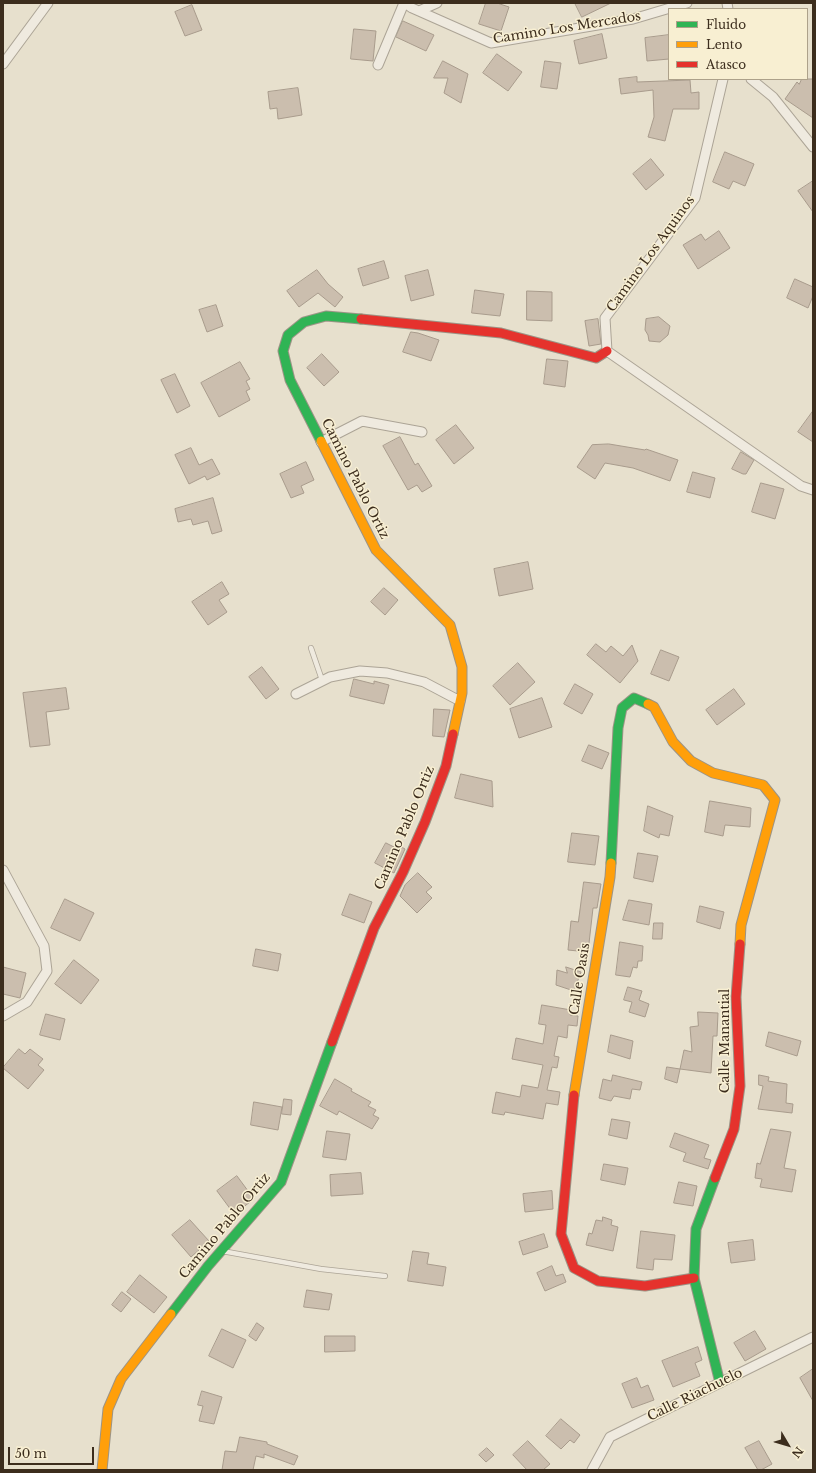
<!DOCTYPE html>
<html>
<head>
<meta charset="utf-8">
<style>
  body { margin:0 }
  #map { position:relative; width:816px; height:1473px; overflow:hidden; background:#e7e0cd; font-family:"Libre Baskerville",serif }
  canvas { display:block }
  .frame { position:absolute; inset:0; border:4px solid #3c2d1d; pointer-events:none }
  .legend { position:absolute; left:668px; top:8px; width:140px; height:72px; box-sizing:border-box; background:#f8efd2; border:1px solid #ada18a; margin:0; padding:5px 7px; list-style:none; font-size:12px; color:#3c2d1d }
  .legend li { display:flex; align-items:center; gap:8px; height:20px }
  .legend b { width:20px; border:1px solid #ada18a }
  .north { position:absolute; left:768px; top:1425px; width:40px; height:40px; -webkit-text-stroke:3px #f8efd2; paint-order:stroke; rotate:128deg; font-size:11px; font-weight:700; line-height:16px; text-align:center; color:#3c2d1d }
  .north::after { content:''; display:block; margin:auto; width:14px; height:18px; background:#3c2d1d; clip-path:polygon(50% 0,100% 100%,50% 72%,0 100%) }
  .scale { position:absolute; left:8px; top:1447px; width:86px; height:18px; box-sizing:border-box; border:2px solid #3c2d1d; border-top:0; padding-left:5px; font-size:12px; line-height:14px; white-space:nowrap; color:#3c2d1d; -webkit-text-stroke:3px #f8efd2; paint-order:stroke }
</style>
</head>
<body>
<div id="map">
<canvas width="816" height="1473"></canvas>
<div class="frame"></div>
<ul class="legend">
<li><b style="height:5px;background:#30b455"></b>Fluido</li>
<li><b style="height:5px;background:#ff9f0a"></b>Lento</li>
<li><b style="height:5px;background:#e5322d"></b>Atasco</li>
</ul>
<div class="north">N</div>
<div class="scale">50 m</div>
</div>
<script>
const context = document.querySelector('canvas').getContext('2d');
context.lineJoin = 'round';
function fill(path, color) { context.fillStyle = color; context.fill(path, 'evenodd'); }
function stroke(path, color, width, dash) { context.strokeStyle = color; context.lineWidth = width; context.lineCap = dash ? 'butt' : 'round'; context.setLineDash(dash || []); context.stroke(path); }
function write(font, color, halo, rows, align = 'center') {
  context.font = font + ' "Libre Baskerville",serif'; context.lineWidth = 3; context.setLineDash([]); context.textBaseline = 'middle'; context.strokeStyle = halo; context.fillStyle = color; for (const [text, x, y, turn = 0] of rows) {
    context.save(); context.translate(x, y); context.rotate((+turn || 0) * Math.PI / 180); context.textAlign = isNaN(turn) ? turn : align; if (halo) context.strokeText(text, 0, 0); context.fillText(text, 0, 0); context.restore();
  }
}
const building = new Path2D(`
  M486,3H497L509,7L501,31L479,24Z
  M575,3H611L582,17Z
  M192,5L202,30L185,36L175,12Z
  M403,21L434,35L426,51L396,37Z
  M354,29L376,31L373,61L351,59Z
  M602,34L607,58L579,64L574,41Z
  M669,35V59L647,61L645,38Z
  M497,54L522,72L508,91L483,73Z
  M443,61L468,74L461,103L444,93L448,78H434Z
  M545,61L561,63L557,89L541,87Z
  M637,77V82L690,80L691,93L699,92V109H673L665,141L648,137L654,117L653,90L621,94L619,79Z
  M802,79H813V118L785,99L797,82L799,84Z
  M298,88L302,115L278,119L277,108L270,109L268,92Z
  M725,152L754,164L745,186L733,181L729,189L713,182Z
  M651,159L664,175L646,190L633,174Z
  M813,181V212L798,191Z
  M719,231L730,248L698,269L683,245L701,234L705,240Z
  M384,261L389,278L363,286L358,269Z
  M317,270L328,284L343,297L335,307L318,293L299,307L287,291Z
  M428,270L434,295L411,301L405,276Z
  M795,279L813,287V296L808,308L787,298Z
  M475,290L504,294L500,316L472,313Z
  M527,291L552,292V321L527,320Z
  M216,305L223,326L207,332L199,310Z
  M659,317L670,326L668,335L660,342L649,341L648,335L645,330L646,319Z
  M598,319L601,344L589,346L585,321Z
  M411,332L418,333L439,340L431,361L403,352Z
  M322,354L339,372L324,386L307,368Z
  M547,359L568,361L565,387L544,384Z
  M240,362L250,379L246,381L250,389L246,391L250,400L219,417L201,383Z
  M175,374L190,406L177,413L161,380Z
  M813,411V442L798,432Z
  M456,425L474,448L454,464L436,440Z
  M400,437L415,465L418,463L432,486L422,492L417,485L408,490L383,446Z
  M609,444L645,450L646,449L678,460L670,481L633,468L605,463L595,479L577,467L592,445Z
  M191,448L199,465L212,459L220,474L207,480L205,476L189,484L175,455Z
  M741,452L754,460L746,474H743L732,469Z
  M306,462L314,480L301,486L304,493L291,498L280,474Z
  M693,472L715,478L710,498L687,492Z
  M761,483L784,489L775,519L752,512Z
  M213,498L222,531L212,534L208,521L193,525L191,519L178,522L175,509Z
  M528,562L533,589L499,596L494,569Z
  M222,582L229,594L219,600L227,612L208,625L192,602Z
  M384,588L398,600L385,615L371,602Z
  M596,644L606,652L611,646L623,656L632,645L638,661L620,683L587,655Z
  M661,650L679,657L669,681L651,674Z
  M518,663L535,682L510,705L493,686Z
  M262,667L279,689L266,699L249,677Z
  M354,679L374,684V681L389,685L384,704L350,696Z
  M575,684L593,694L582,714L564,704Z
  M66,688L69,709L46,712L50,745L30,747L23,693Z
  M734,689L745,704L717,725L706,710Z
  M542,698L552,727L519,738L510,709Z
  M434,709L450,710L444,737L433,736Z
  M589,745L609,753L602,769L582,761Z
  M461,774L492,781L493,807L455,798Z
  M710,801L751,808L750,827L725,825L723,836L705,832Z
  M648,806L673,816L669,836L660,834L659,838L644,831Z
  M572,833L599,836L595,865L568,862Z
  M386,843L396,848L398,845L405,849L394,873L375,863Z
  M638,853L658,856L653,882L634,878Z
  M418,873L432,887L426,892L432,898L417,913L400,896L405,885Z
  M584,882L601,884L597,908H593L588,952L568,950L571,921L578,922Z
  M350,894L372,902L364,923L342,915Z
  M65,899L94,913L80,941L51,928Z
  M629,900L652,904L649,925L623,920Z
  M700,906L724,912L720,929L697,922Z
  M654,923H663L662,939H653Z
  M620,942L643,946L642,961H638L637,968L633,967L630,977L616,975Z
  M256,949L281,954L278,971L253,966Z
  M74,960L99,980L81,1004L55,984Z
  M3,967L26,973L20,998L3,994Z
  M566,967L581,972L574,991L556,985L557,970L567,973Z
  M628,987L642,991L639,1000L649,1004L645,1017L629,1012L632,1002L624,1000Z
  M542,1005L571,1010L570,1015L578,1016L577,1026L568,1025L567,1038L558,1036L554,1056L559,1057L557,1068L552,1067L547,1090L560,1092L558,1105L546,1103L543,1119L505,1112L504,1115L492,1113L496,1092L520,1097L522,1085L538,1088L543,1065L512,1059L516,1038L543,1044L546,1025L539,1024Z
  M698,1012L718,1013L717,1036H713L711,1073L680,1069L684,1050L692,1052L690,1027L698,1026Z
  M46,1014L65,1019L60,1040L40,1035Z
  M769,1032L801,1041L797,1056L766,1046Z
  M611,1035L633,1041L630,1059L608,1052Z
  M19,1049L25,1054L30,1049L43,1059L38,1065L44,1070L28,1089L3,1068Z
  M667,1067L680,1069L677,1083L665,1079Z
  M613,1075L642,1082L640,1090L632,1089L630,1099L614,1096L611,1101L599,1098L603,1079L611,1081Z
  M759,1075L769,1077L768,1081L787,1084L786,1103L793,1104L792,1113L758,1109L763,1086L759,1085Z
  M335,1079L352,1089L351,1091L371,1102L368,1106L376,1110L373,1115L379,1118L372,1129L339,1111L337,1115L320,1106Z
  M284,1099L292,1100L291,1115L282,1114Z
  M254,1102L282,1107L278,1130L251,1125Z
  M612,1119L630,1122L627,1139L609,1135Z
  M771,1129L791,1132L784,1168L796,1170L792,1192L760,1187L762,1179L755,1178L757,1163L760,1164Z
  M327,1131L350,1134L346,1160L323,1157Z
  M675,1133L709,1145L704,1158L711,1160L708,1169L683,1161L686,1153L670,1147Z
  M604,1164L628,1168L625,1185L601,1180Z
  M361,1173L363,1194L331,1196L330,1175Z
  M237,1176L254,1199L234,1214L217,1191Z
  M679,1182L697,1186L693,1206L674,1203Z
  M552,1191L553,1209L525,1212L523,1194Z
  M603,1217L612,1220L611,1225L618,1227L613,1251L586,1245L589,1233L592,1234L596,1220L602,1221Z
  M190,1220L209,1241L191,1257L172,1235Z
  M641,1231L675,1235L672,1260L654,1259L653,1270L637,1268Z
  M544,1234L548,1247L523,1255L519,1242Z
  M753,1240L755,1260L731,1263L728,1243Z
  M413,1251L429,1253L427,1264L446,1267L443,1286L408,1281Z
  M552,1266L556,1276L563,1274L566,1282L545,1291L537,1273Z
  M140,1275L167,1297L154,1313L127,1292Z
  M307,1290L332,1294L329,1310L304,1307Z
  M122,1292L131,1299L121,1312L112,1305Z
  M257,1323L264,1328L256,1341L249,1336Z
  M222,1329L246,1340L233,1368L209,1356Z
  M755,1331L766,1349L745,1361L734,1343Z
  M325,1336H355V1351L325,1352Z
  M698,1347L702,1360L695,1363L700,1376L673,1387L662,1361Z
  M813,1369V1401L800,1378Z
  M637,1378L641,1388L648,1385L654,1400L632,1408L622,1384Z
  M202,1391L222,1397L214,1424L199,1421L203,1406L198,1405Z
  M561,1419L580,1435L574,1443L570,1440L561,1449L546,1436Z
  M240,1437L267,1442V1444L298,1456L294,1465L264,1454V1458L256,1456L253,1470H222L225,1451L236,1452Z
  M528,1441L550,1464L543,1470H527L513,1455Z
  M759,1441L772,1464L761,1470H758L745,1448Z
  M487,1448L494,1455L486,1462L479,1455Z`);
fill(building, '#cbbeae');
stroke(building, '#a89b8c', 1);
const lane = new Path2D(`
  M311,648L322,680
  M222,1251L321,1269L385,1276`);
const street = new Path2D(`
  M405,3L412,8L491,43L633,19L687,3
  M727,3L728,9
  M419,11L437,3
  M3,64L48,3
  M378,65L404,3
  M723,79L695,198L605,318L607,351L801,486L813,490
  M751,79L773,97L813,147
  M321,442L362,421L422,432
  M296,694L330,677L360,671L387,673L424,682L460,701
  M3,870L44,946L47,971L27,1002L3,1016
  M592,1470L610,1437L813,1337`);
const fast = new Path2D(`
  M321,441L290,380L283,351L288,335L304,322L326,316L361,319
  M611,863L618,728L622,708L634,698L648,704
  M715,1178L696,1229L694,1278L720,1383
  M171,1314L208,1266L281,1182L332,1042`);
const slow = new Path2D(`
  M321,441L376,550L450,625L462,667V693L453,734
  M648,704L654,707L673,742L691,761L713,773L763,785L775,800L741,925L740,944
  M574,1095L610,877L611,863
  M102,1470L108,1409L121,1379L171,1314`);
const jam = new Path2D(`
  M361,319L501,333L596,358L607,351
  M332,1042L374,928L403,872L425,822L446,766L453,734
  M574,1095L561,1234L574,1268L598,1281L645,1286L694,1278
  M715,1178L734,1129L740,1086L736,997L740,944`);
stroke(lane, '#aca496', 6);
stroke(street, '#aca496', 11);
stroke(fast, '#9c9486', 11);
stroke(slow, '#9c9486', 11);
stroke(jam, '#9c9486', 11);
stroke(lane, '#efeadf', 4.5);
stroke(street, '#efeadf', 9);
stroke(fast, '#30b455', 9);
stroke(slow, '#ff9f0a', 9);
stroke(jam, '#e5322d', 9);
write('13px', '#3c2d1d', '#f8efd2', [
  ["Camino Los Mercados",567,28,-9],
  ["Camino Los Aquinos",651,254,-54],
  ["Camino Pablo Ortiz",355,479,63],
  ["Camino Pablo Ortiz",405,828,-67],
  ["Calle Oasis",580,979,-81],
  ["Calle Manantial",725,1041,-90],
  ["Camino Pablo Ortiz",225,1226,-50],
  ["Calle Riachuelo",695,1395,-26]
]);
</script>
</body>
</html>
